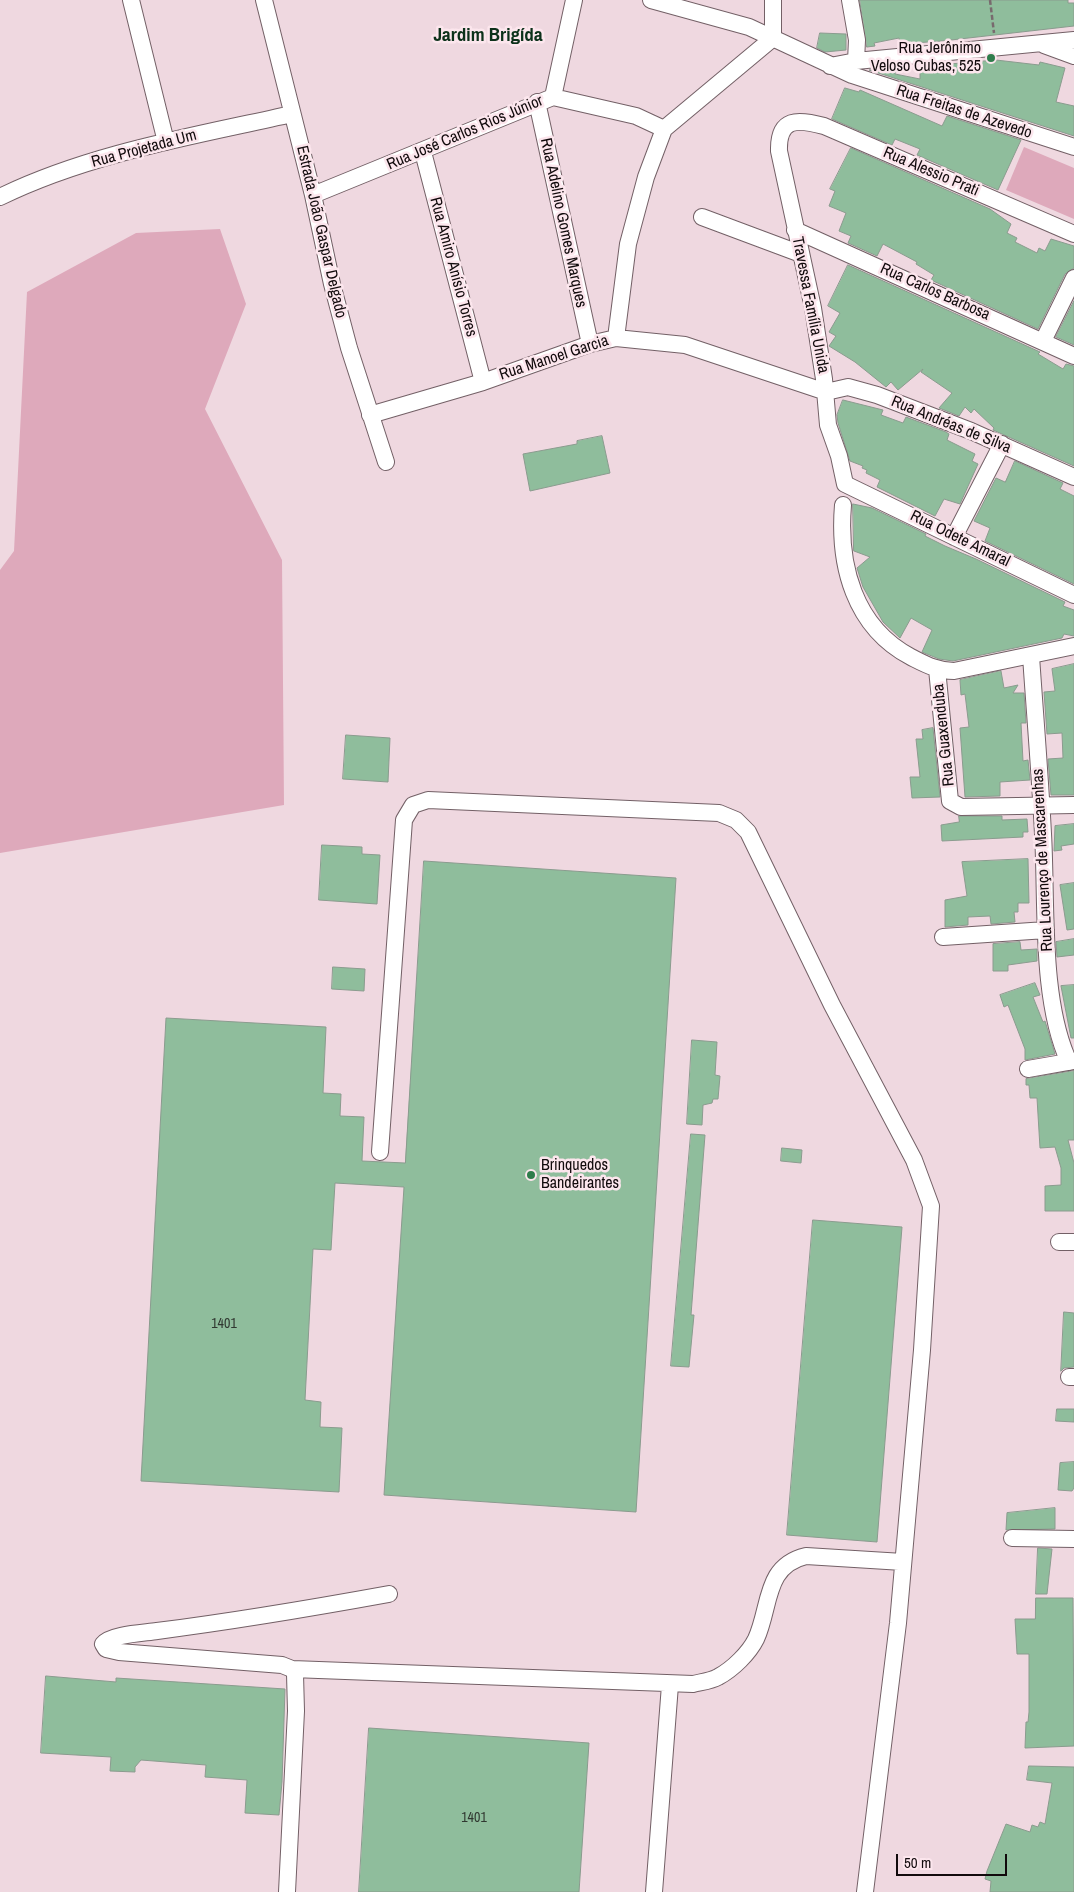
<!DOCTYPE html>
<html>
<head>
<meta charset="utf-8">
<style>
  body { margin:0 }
  #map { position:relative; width:1074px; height:1892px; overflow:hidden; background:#efd8e0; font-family:"Archivo Narrow",sans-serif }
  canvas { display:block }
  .scale { position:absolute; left:896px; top:1854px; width:111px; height:22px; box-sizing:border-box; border:2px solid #110a0c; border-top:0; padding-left:6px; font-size:15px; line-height:18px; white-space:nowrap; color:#110a0c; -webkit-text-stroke:4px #fce6ed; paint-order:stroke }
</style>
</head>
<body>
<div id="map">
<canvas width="1074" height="1892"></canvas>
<div class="scale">50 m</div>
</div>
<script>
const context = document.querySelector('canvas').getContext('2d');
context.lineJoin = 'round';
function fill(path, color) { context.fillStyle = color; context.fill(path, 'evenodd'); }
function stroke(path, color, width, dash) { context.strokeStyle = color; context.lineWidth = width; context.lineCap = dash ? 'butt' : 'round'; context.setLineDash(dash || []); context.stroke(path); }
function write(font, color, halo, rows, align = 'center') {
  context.font = font + ' "Archivo Narrow",sans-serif'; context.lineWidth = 5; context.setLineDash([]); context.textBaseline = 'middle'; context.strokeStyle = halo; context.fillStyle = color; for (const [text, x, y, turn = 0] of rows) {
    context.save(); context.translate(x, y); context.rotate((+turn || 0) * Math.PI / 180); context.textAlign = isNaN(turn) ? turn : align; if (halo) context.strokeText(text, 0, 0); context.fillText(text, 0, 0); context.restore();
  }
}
fill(new Path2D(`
  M1024,147L1074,168V219L1006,190Z
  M220,229L246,304L205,409L282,560L284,805L0,853V570L14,551L27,292L136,233Z`), '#dea9bb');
const building = new Path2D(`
  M860,0H1068V3H1074V26L942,41L900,44L899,38L874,43L875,46L867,47Z
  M820,33L846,34V50L825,52L817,48Z
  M996,60L1039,65L1040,62L1065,68L1056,102L1074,106V136L869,70L896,68L895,74L920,79V67Z
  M845,88L859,92L860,90L942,126L947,116L1021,140L998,190L917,155L920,149L895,139L892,145L832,119Z
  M851,148L990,209L1011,224L1007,233L1017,238L1015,242L1037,253L1039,248L1045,251L1051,239L1074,246V268L1065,274L1038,329L931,280L934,275L916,264L917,262L883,244L877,256L848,243L851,236L839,231L846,213L829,206L835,191L830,189Z
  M848,265L1040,352L1038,354L1063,369L1066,364L1074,366V466L993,430L994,428L974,409L971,413L965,407L959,416L939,408L952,393L921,372L923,369L898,390L891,382L886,387L855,362L829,346L836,336L829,332L840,313L828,306Z
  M1074,301V345L1056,337Z
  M843,400L883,410L881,415L903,423L906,417L946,432L949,434L947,440L975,454L972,461L978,464L960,504L944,499L935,516L877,487L880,480L866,473L867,470L862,468L863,466L850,461L838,423L837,415Z
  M602,436L610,473L530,491L523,454L577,444V441Z
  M1015,461L1063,483L1060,489L1074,496V584L985,541L990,528L974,521L996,478L1005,482Z
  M853,504L872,508L926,534L925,536L945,546L976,559L1065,602L1063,606L1074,610V636L1064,634L1062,638L953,661L939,659L922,652L932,630L911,618L900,638L883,622L863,587L857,568L870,557L854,551Z
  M1074,664V795H1051L1048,759L1063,758L1062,733L1047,734L1044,692L1055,691L1052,669Z
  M1001,671L1004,688L1018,685L1013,693H1024L1026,723H1021L1023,761L1028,760L1030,780L1000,782V796L965,797L960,728L969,727L965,694L961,695L960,680Z
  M933,728L940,797L912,798L910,777H920L916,739H923L922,730Z
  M346,735L390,738L388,782L343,779Z
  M959,816H1002V820L1027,819L1028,832H1023V837L942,841L941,825L959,822Z
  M1074,824V844L1061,846L1062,850L1054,851L1055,826Z
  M322,845L362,847V854L380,855L377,904L319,900Z
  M1028,859L1029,903H1018V912H1014L1015,922L991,924L990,916L968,917V925L945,927V900L967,896L962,862Z
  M424,861L676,878L636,1512L384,1495L404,1187L335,1183L331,1250L313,1249L305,1400L321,1402L320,1427L342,1428L339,1492L141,1481L166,1018L326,1027L323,1093L341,1094L340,1116L364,1117L362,1161L405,1163Z
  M1074,883V929L1067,930L1060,885Z
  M1074,939V955L1057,957L1056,942Z
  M1020,942L1021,950L1037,949V961L1008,965V971H993V944Z
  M333,967L365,969L364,991L332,989Z
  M1035,983L1040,995L1033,997L1043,1022L1045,1021L1055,1054L1025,1060V1049L1008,1005L1004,1007L1000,995Z
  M1074,985V1038H1071L1061,986Z
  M692,1040L717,1042L715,1075L720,1076L718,1099H713L712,1103L703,1105L702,1125L687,1124Z
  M1074,1071V1140H1068L1074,1163V1211H1045V1186L1061,1185V1168L1055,1147L1040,1148L1037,1098H1030L1029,1085H1026V1079Z
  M691,1134L705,1135L691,1315H694L689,1367L671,1366Z
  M782,1148L802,1150L801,1163L781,1161Z
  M813,1220L902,1227L877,1542L787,1535Z
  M1064,1312L1074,1313V1367L1064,1368L1061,1371Z
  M1057,1409H1074V1422L1056,1421Z
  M1074,1462V1488L1072,1491L1058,1490L1060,1463Z
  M1055,1508V1529L1006,1530L1007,1513Z
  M1038,1548L1052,1549L1047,1594H1036Z
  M1036,1598H1073L1074,1746L1025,1748L1026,1722H1028L1029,1712V1654H1017L1015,1619H1035Z
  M46,1676L116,1682V1678L285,1689L282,1782L279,1815L245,1813L247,1780L205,1777L206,1765L141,1760L135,1767V1772L110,1771L111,1757L41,1753Z
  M369,1728L589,1743L579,1892H359Z
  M1029,1766L1074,1767V1892H990L991,1881L985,1879L987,1871L1006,1824L1030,1832L1032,1825L1038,1827L1040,1822L1045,1824L1052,1783L1027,1780Z`);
fill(building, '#8fbd9c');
stroke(building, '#8a9b8e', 1);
const minor = new Path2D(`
  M131,0L166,142
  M264,0L313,195L332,284L349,348L386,462
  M651,0L749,27L852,75L1074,147
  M773,0V38
  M850,0L857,40L856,61
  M1044,45L1074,56
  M830,66L856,61L1074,40
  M553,97L574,0
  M537,102L590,344
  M423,152L483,382
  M313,195L553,97L636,116L664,129
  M0,197C90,153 194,136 292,114
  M702,217L801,254
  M795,230L1074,356
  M1074,234L824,126C798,119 778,117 779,151L813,308L824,379L828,425L839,456L845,484L1074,595
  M616,338L628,244L646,177L664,129L773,38
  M1043,341L1074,278
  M826,392L848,387L877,395L971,431L1074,477
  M370,415L483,382L590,344L616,338L685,345L826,392
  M843,505C838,565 854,627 911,657C925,664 937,671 954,671L1074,646
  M954,537L1002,444
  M1031,656C1035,715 1040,774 1043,834C1047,902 1040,1000 1069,1062
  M937,669L950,801L961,807L1074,805
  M943,937L1046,930
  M1028,1069L1074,1061
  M380,1152L404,820L413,805L428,800L719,813L736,820L748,832L832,1005L914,1160L931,1206L922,1350L898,1623L865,1892
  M1059,1242H1074
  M1069,1377H1074
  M1012,1538L1074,1539
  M292,1669L693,1684C701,1682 711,1681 718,1677C733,1669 749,1653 756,1639C771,1606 764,1566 806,1556L903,1562
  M287,1892L296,1711L295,1674L292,1669L282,1665L119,1652L106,1649L103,1644C111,1634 144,1633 157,1631C235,1621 312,1608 389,1594
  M654,1892L670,1685`);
stroke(minor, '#736066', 18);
stroke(new Path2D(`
  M990,0L994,33`), '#786a6e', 2.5, [5, 2.5]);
stroke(minor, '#fff', 16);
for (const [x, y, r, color] of [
  [991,58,5,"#2f7d4c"],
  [531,1175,5,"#2f7d4c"]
]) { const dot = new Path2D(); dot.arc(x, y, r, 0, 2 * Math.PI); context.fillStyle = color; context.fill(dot); stroke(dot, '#fce6ed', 2); }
write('14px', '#303730', null, [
  ["1401",224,1324],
  ["1401",474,1818]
]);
write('16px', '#110a0c', '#fce6ed', [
  ["Rua Jerônimo",981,49],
  ["Veloso Cubas, 525",981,67],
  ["Brinquedos",541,1166,"left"],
  ["Bandeirantes",541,1184,"left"]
], 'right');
write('16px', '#110a0c', '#fce6ed', [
  ["Rua Freitas de Azevedo",964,112,18],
  ["Rua José Carlos Rios Júnior",465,133,-23],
  ["Rua Projetada Um",144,149,-15],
  ["Rua Alessio Prati",931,172,23],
  ["Rua Adelino Gomes Marques",563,223,78],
  ["Estrada João Gaspar Delgado",321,232,77],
  ["Rua Amiro Anísio Torres",453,267,75],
  ["Rua Carlos Barbosa",935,292,24],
  ["Travessa Família Unida",810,305,79],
  ["Rua Manoel Garcia",554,358,-18],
  ["Rua Andréas de Silva",951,425,22],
  ["Rua Odete Amaral",960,539,26],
  ["Rua Guaxenduba",944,735,-96],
  ["Rua Lourenço de Mascarenhas",1043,860,-93]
]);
write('bold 19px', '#0c311a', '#fce6ed', [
  ["Jardim Brigída",488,36]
]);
</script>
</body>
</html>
